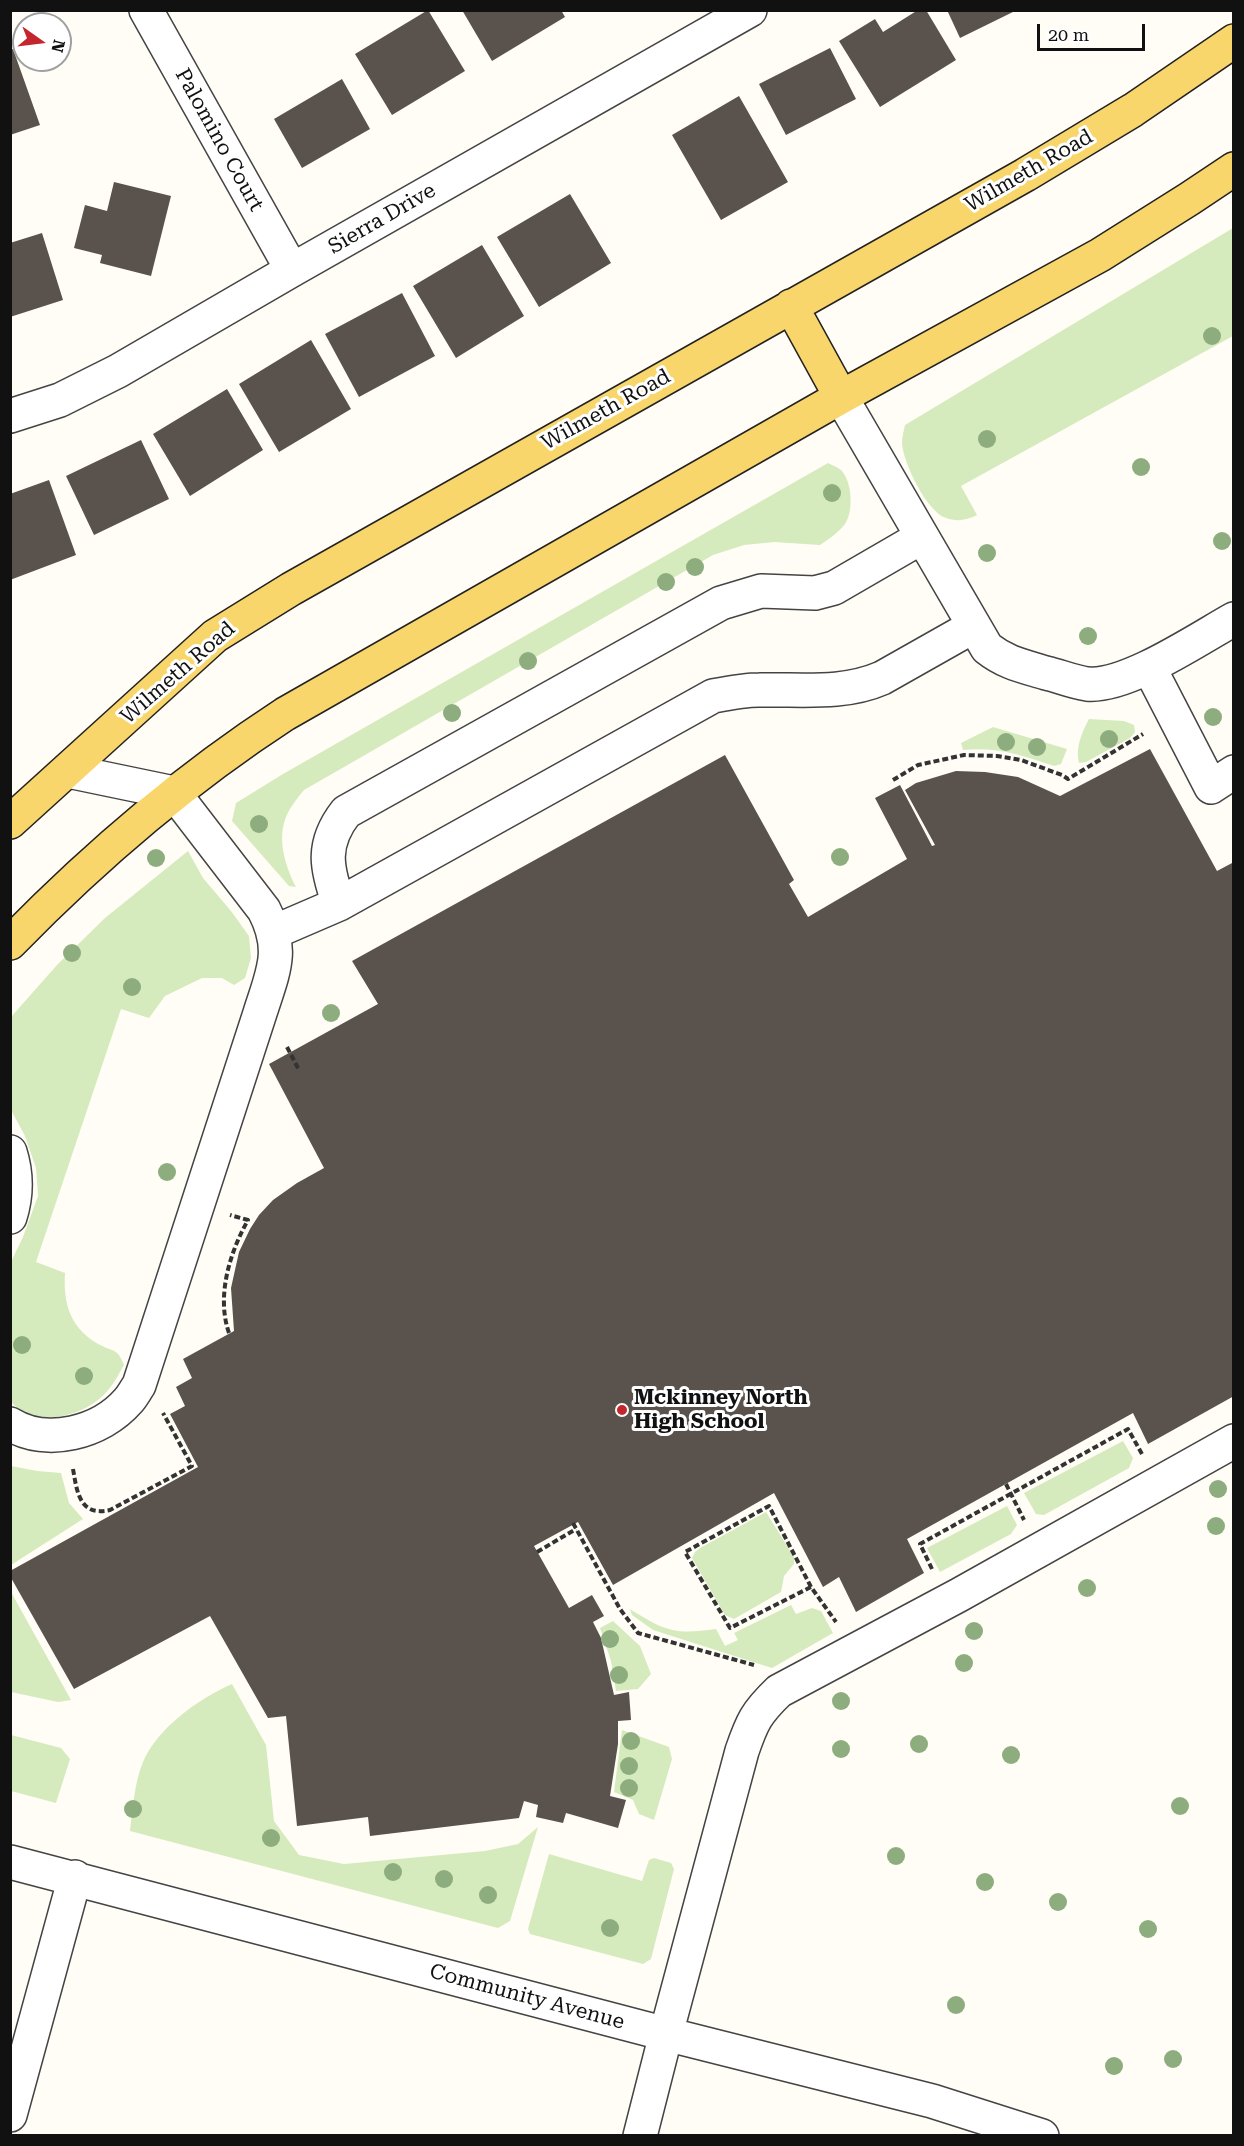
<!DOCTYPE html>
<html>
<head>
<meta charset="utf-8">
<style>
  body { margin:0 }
  #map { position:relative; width:1244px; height:2146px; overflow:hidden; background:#fffdf5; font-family:"Roboto Serif",serif }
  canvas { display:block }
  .frame { position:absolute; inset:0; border:12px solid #111; pointer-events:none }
  .north { position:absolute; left:12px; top:12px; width:60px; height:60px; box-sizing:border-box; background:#fff; border:2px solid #a0a0a0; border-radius:50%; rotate:104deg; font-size:16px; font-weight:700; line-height:24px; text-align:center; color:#111 }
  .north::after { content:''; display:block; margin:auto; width:21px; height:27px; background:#c4262e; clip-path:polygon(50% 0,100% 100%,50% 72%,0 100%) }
  .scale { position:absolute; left:1037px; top:24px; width:108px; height:27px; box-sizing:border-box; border:3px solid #111; border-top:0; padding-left:8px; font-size:18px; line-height:21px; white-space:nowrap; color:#111; -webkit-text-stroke:4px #fff; paint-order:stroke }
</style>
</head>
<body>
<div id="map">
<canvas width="1244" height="2146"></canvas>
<div class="frame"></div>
<div class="north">N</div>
<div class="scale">20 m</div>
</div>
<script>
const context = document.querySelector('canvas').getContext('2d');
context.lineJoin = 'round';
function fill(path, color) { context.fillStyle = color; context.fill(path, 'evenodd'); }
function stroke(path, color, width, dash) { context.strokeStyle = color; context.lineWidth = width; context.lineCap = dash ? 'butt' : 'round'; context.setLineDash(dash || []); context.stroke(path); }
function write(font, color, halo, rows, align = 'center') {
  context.font = font + ' "Roboto Serif",serif'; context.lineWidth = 6; context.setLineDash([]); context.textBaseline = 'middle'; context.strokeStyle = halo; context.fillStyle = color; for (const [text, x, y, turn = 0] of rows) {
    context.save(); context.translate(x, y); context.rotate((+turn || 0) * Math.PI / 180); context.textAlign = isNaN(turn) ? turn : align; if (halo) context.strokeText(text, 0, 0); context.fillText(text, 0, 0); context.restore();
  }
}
fill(new Path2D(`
  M1233,228V336L961,486L977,515C967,520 957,522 946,518C927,512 903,463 902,443C902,437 904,430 905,425Z
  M828,463C831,465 838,467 841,470C852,481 854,511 845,524C838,533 829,539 820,545L774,542L744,545L713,555L304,790C299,796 294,802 290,809C275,833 284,864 296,887L289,886L232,821L236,803L283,774Z
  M1089,719L1124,721L1134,725L1135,732L1130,738L1086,762L1079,763C1075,748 1082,732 1089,719Z
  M993,727L1067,749L1061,764L1054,766C1020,755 999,747 963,750L961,743Z
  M188,851L203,878L231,911L249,936L251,958L245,978L234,985L222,978H202L165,996L149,1018L121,1009L36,1262L65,1273C63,1305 71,1329 100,1345C116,1353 117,1348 124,1365C119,1373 115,1382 109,1389C88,1416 36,1430 11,1402L10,1264L23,1237L38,1196L36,1168L25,1136L11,1110V1017L57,965L105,918Z
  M1123,1441L1133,1458L1129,1468L1044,1515L1036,1514L1024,1493Z
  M11,1466L37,1471L61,1473L69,1503L83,1519L11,1565Z
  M1007,1506L1017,1525L1011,1534L940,1572L927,1548Z
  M766,1512L794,1557V1564L784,1576L781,1592L734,1619L725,1615L692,1558L695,1552L700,1548Z
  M11,1592L71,1700L58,1702L11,1692Z
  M791,1605L796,1614L812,1608L821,1611L833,1633L772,1668L653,1630L632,1615L630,1609C665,1631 674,1635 716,1629L725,1646L738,1640L734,1633Z
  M613,1621L640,1646L651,1674L638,1689L616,1691L611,1661L600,1628Z
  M232,1684L266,1745L274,1821L299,1855L344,1864L485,1851L518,1844L538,1827L510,1921L498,1928L130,1831C133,1808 134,1784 143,1762C157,1728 200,1698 232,1684Z
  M622,1730L669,1747L672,1759L654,1820L639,1814L633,1800L614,1792Z
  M11,1735L61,1748L70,1759L56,1803L11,1791Z
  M549,1854L642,1881L649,1860L654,1858L671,1863L674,1869L651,1959L643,1964L530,1934L528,1929Z`), '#d5ebbd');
fill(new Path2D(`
  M428,10L465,71L392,115L355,54Z
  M462,10H561L565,17L492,61Z
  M918,10H926L956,60L880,107L839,41L875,19L883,32Z
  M947,10H1017L960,38Z
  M830,48L856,99L786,135L759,84Z
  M13,49L40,125L10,135V50Z
  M342,79L370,129L302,168L274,119Z
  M739,96L788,182L721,220L672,135Z
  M114,182L171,196L151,276L100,263L102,255L74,248L85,205L107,211Z
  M570,194L611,263L539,307L497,237Z
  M42,233L63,300L10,317V243Z
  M482,245L524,316L456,358L413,286Z
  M402,293L435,356L359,397L325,334Z
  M311,340L351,409L279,452L239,384Z
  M227,389L263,450L190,496L153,434Z
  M141,440L169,499L94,535L66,476Z
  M49,480L76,555L10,580V494Z
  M1150,749L1217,871L1234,862V1396L1148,1444L1133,1413L907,1539L924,1573L856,1612L839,1577L823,1587L774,1493L613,1585L578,1522L534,1546L569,1608L592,1595L604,1616L593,1622L601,1638L614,1695L629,1692L631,1720L618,1721V1744L610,1796L626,1800L618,1828L566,1813L563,1823L536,1817L538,1805L524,1801L519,1818L370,1836L368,1817L297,1826L286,1716L268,1718L210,1616L74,1689L10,1576V1571L198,1467L170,1414L185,1406L176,1387L192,1378L183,1359L234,1331L231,1288L239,1252L250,1229L259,1215L273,1200L297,1183L324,1168L269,1064L378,1004L352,961L725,755L794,880L789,884L808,917L907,859L875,798L900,785L932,846L935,845L905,790L916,783L956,771L985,772L1018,777L1060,796Z`), '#5a524d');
const minor = new Path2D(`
  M146,10L292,270
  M841,397L987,648C1006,663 1023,666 1046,673C1059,676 1073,682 1087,684C1126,688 1198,639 1234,619
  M10,416L60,400L118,371L292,270L750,10
  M1149,667L1211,787L1234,772
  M339,904C326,868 321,844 346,812L721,603L761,591L815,593L834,588L922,537
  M274,932L339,904L713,696C729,693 744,690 759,690C801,689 843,695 882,678L974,626
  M10,1152C17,1174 17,1195 10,1217
  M10,1424C47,1447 101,1432 128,1401C132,1397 135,1391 139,1385L260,1013C273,972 285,950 264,910L174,793L68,771
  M10,1862L666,2034L932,2101L1042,2136
  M10,2115L75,1877
  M640,2136L666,2034L742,1751C752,1722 756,1713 779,1691L959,1595L1234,1441`);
const major = new Path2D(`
  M791,306L841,397
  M10,822L215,636L291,589L1025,175L1133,110L1234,41
  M10,943C93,858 185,779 285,714L841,397L1100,255L1189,199L1234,169`);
stroke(minor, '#444', 36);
stroke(major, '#222', 36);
stroke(new Path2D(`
  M893,780L918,765L964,755L997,756L1021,760L1062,775L1068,779L1143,734
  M287,1047L299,1070
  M229,1333C216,1296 230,1252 248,1220L230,1215
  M73,1469C77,1491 79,1517 110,1510L192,1466L163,1413
  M1006,1484L1024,1520
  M573,1523L620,1609L638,1633L754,1665
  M537,1552L576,1529
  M932,1569L920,1544L1128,1429L1142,1454
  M811,1587L769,1506L685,1552L730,1628L811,1587L836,1622`), '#333', 4, [6, 3]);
stroke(minor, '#fff', 33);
stroke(major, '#f9d66b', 33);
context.fillStyle = '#8dad7f';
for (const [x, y] of [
  [1212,336],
  [987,439],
  [1141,467],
  [832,493],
  [1222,541],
  [987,553],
  [695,567],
  [666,582],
  [1088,636],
  [528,661],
  [452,713],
  [1213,717],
  [1109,739],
  [1006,742],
  [1037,747],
  [259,824],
  [840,857],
  [156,858],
  [72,953],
  [132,987],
  [331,1013],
  [167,1172],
  [22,1345],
  [84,1376],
  [1218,1489],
  [1216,1526],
  [1087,1588],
  [974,1631],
  [610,1639],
  [964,1663],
  [619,1675],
  [841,1701],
  [631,1741],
  [919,1744],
  [841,1749],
  [1011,1755],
  [629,1766],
  [629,1788],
  [1180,1806],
  [133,1809],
  [271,1838],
  [896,1856],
  [393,1872],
  [444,1879],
  [985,1882],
  [488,1895],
  [1058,1902],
  [610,1928],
  [1148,1929],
  [956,2005],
  [1173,2059],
  [1114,2066]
]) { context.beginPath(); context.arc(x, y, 9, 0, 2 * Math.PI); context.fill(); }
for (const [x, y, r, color] of [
  [622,1410,6,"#c4262e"]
]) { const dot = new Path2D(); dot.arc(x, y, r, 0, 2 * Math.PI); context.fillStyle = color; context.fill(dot); stroke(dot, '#fff', 2); }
write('21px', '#111', '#fff', [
  ["Palomino Court",219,140,61],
  ["Wilmeth Road",1029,171,-30],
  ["Sierra Drive",382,219,-30],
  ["Wilmeth Road",606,410,-29],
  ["Wilmeth Road",178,673,-41],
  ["Community Avenue",527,1997,15]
]);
write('bold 21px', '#111', '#fff', [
  ["Mckinney North",634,1398],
  ["High School",634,1422]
], 'left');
</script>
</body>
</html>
